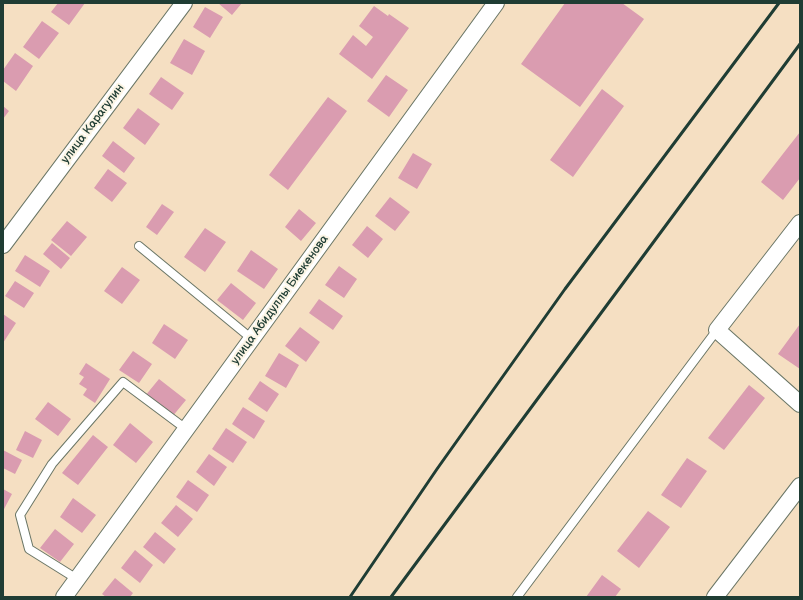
<!DOCTYPE html>
<html>
<head>
<meta charset="utf-8">
<style>
  body { margin:0 }
  #map { position:relative; width:803px; height:600px; overflow:hidden; background:#f5dfc2; font-family:"Balsamiq Sans",sans-serif }
  canvas { display:block }
  .frame { position:absolute; inset:0; border:4px solid #1f3d34; pointer-events:none }
</style>
</head>
<body>
<div id="map">
<canvas width="803" height="600"></canvas>
<div class="frame"></div>
</div>
<script>
const context = document.querySelector('canvas').getContext('2d');
context.lineJoin = 'round';
function fill(path, color) { context.fillStyle = color; context.fill(path, 'evenodd'); }
function stroke(path, color, width, dash) { context.strokeStyle = color; context.lineWidth = width; context.lineCap = dash ? 'butt' : 'round'; context.setLineDash(dash || []); context.stroke(path); }
function write(font, color, halo, rows, align = 'center') {
  context.font = font + ' "Balsamiq Sans",sans-serif'; context.lineWidth = 4; context.setLineDash([]); context.textBaseline = 'middle'; context.strokeStyle = halo; context.fillStyle = color; for (const [text, x, y, turn = 0] of rows) {
    context.save(); context.translate(x, y); context.rotate((+turn || 0) * Math.PI / 180); context.textAlign = isNaN(turn) ? turn : align; if (halo) context.strokeText(text, 0, 0); context.fillText(text, 0, 0); context.restore();
  }
}
fill(new Path2D(`
  M58,3H85L69,25L51,12Z
  M218,3H242L232,15Z
  M565,3H622L644,19L580,107L521,64Z
  M374,6L388,16L389,14L409,28L372,79L339,54L353,35L366,46L373,37L359,26Z
  M205,7L223,17L210,38L193,27Z
  M42,21L59,33L39,59L23,47Z
  M184,39L205,51L192,75L170,63Z
  M15,53L33,66L16,91L3,81V70Z
  M386,75L408,90L389,117L367,101Z
  M161,77L184,93L172,110L149,94Z
  M602,89L624,106L573,177L550,160Z
  M328,97L347,111L288,190L269,175Z
  M3,106L9,111L3,119Z
  M138,108L160,124L145,145L123,128Z
  M800,132V178L783,200L761,182Z
  M113,141L135,158L124,173L102,156Z
  M413,153L432,164L417,189L398,178Z
  M108,169L127,183L112,202L94,188Z
  M390,197L410,212L395,231L375,216Z
  M162,204L174,212L157,235L146,227Z
  M299,209L316,223L301,241L285,227Z
  M67,221L87,237L71,256L51,240Z
  M367,226L383,239L368,258L352,245Z
  M205,228L226,242L205,272L184,257Z
  M52,243L70,258L61,269L43,254Z
  M251,250L278,269L264,289L237,271Z
  M25,255L50,271L40,287L15,271Z
  M339,266L357,279L344,298L325,285Z
  M122,267L140,280L122,304L104,291Z
  M15,281L34,293L24,308L5,296Z
  M231,283L256,303L243,320L217,300Z
  M319,299L343,316L333,330L309,313Z
  M3,314L16,323L3,343Z
  M164,324L188,340L175,359L152,343Z
  M800,324V369L778,354Z
  M300,327L320,342L306,362L285,346Z
  M133,351L152,364L139,383L119,370Z
  M279,353L299,365L286,388L265,376Z
  M86,363L110,379L95,403L83,395L87,389L79,384L84,377L79,374Z
  M159,379L186,400L172,417L145,396Z
  M260,381L279,394L267,412L248,399Z
  M749,385L765,398L724,450L708,438Z
  M48,402L71,419L58,436L35,419Z
  M243,407L265,421L254,439L232,424Z
  M130,423L153,442L136,463L113,445Z
  M226,428L247,442L233,463L212,449Z
  M25,431L42,440L33,458L16,450Z
  M93,435L108,447L78,485L62,473Z
  M3,450L22,460L15,474L3,468Z
  M209,454L227,467L214,486L196,472Z
  M687,458L707,471L681,508L661,495Z
  M188,480L209,495L197,512L176,497Z
  M3,489L12,494L3,511Z
  M73,498L96,515L82,533L60,517Z
  M176,505L193,519L178,537L161,523Z
  M648,511L670,527L639,568L617,551Z
  M55,529L74,544L60,562L40,548Z
  M155,532L176,549L164,564L143,547Z
  M135,550L153,565L140,583L121,568Z
  M602,575L621,589L615,597H586Z
  M115,578L133,593L130,597H106L102,594Z`), '#da9cb0');
const lane = new Path2D(`
  M139,246L252,339
  M77,579L29,549L20,515L52,464L123,382L186,429
  M517,597L717,330`);
const street = new Path2D(`
  M800,223L717,330L800,404
  M3,245L184,3
  M64,597L496,3
  M715,597L800,486`);
stroke(lane, '#6a7666', 10);
stroke(street, '#6a7666', 18);
stroke(lane, '#fff', 8);
stroke(street, '#fff', 16);
stroke(new Path2D(`
  M350,597L437,469L565,289L779,3
  M391,597L800,44`), '#1f3d34', 3);
write('12px', '#1f3d34', '#fcf5e5', [
  ["улица Карагулин",93,124,-53],
  ["улица Абидуллы Биекенова",280,300,-54]
]);
</script>
</body>
</html>
